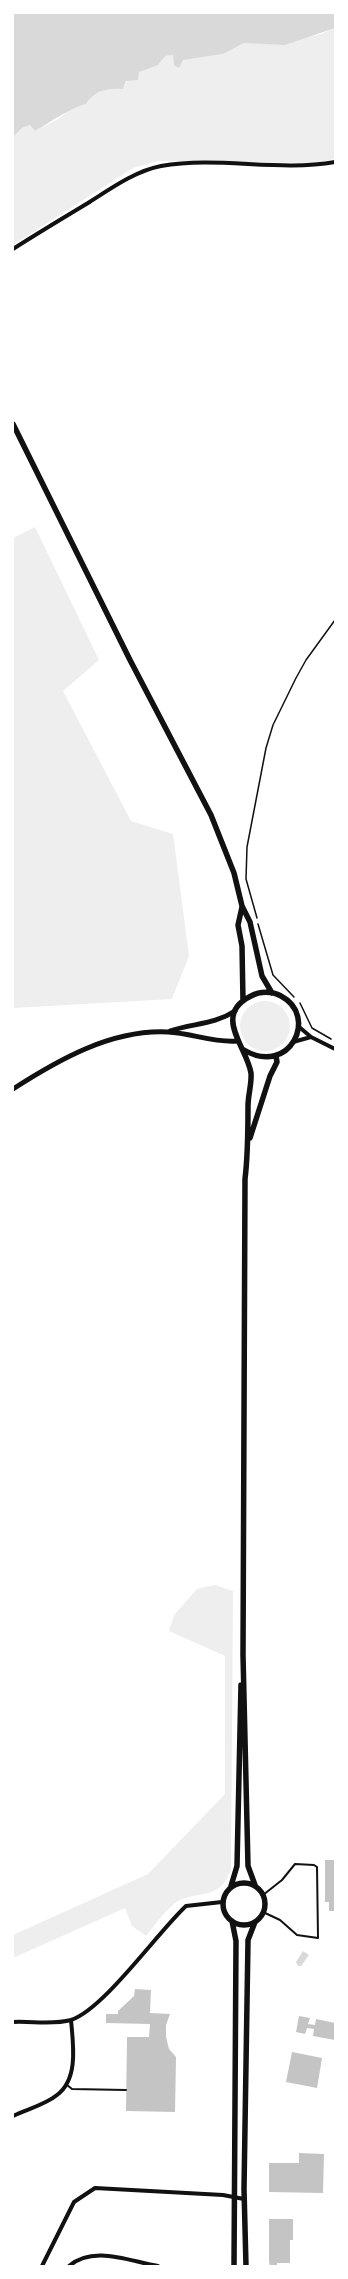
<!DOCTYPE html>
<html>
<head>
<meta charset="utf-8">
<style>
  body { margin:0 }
  #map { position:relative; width:348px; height:2279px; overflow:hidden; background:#fff; font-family:"IBM Plex Serif",serif }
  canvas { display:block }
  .frame { position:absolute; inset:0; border:14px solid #fff; pointer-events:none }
</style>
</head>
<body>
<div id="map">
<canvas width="348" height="2279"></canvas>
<div class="frame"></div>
</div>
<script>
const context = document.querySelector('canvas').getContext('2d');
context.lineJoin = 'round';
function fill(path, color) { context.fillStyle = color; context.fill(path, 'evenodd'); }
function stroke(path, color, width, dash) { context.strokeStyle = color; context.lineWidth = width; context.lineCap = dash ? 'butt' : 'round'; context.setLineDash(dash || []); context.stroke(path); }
fill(new Path2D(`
  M335,28V159L314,163L158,161L133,168L13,245V137L22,128L30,125L35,131L60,118L72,107L86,104C95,90 108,88 123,88C129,74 144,68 158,65L164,56L173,55L175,61L223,54L244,43H263L318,35Z
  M35,527L99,660L63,691L131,821L173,834L189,956L172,999L13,1008V538Z
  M240 1026a25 25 0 1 1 50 0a25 25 0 1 1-50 0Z
  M215,1585L233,1591L231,1869C220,1904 192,1888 173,1905C163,1913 154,1926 146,1936L132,1926L125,1908L13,1958V1935L148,1874L225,1794V1656L169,1631L174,1615L197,1589Z`), '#eee');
fill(new Path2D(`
  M13,13H335V28L285,45L244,43L223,54L183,60L179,68L174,65L173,55L165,56L158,65L139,72L138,80L126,81L123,89C108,88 95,90 86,104C69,108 51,122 35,131L30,125L22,128L13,137Z
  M303,1951L309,1955L301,1966H298L296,1962Z`), '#d9d9d9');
fill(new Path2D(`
  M325,1860H335V1911H329V1902H325Z
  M135,1989L151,1990L150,2013L170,2014L166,2025V2037L169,2049L176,2057L175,2112L126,2111L127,2037H149L150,2024L106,2023V2014H118V2011L134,1996Z
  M299,2016L310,2018L308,2024L315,2025L316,2019L335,2023V2040L313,2036L314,2029L307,2028L305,2034L296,2032Z
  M292,2052L322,2058L317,2088L286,2082Z
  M299,2153L324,2154L323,2193L269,2192V2163H299Z
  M269,2219H293V2240H290V2263H277V2266H270L269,2262Z`), '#c4c4c4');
stroke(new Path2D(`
  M257,918L246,879L247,847L266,748L273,725L296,678L306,660L335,620
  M258,924L273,975L294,997
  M300,1003L312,1028L331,1039`), '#111', 1.5);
stroke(new Path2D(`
  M263,1895L282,1880L295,1864L314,1865L317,1867L318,1938L297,1935L280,1920L263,1912
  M67,2085L72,2089L126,2090`), '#111', 2);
stroke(new Path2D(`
  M13,249C38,233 63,218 88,203C110,189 135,171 161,166C218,156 278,172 335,162
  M298,1026L311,1037L335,1049
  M293,1042L311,1037
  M13,2022C32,2021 53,2025 71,2020C104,2009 157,1933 186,1906L222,1902
  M13,2116C27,2109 45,2105 57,2095C79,2079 73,2043 71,2020
  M42,2266L74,2202L95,2188L223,2195L244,2199
  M69,2266C93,2245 129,2261 158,2266`), '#111', 4);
stroke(new Path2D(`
  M170,1031C193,1023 214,1025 235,1011
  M13,1089C58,1060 112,1029 168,1032C191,1033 214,1043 237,1041`), '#111', 5);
stroke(new Path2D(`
  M13,424L130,660L211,815L234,873L242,906L250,922L262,976L272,993
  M242,907L238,925L242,946L243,1001
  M244,1050C290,1077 319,1016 281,996C272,991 260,991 251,996C212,1015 247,1047 251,1073C252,1083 248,1095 248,1106C248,1131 248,1155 245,1179L243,1655L248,1866L255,1885
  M250,1138L270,1076L277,1062L276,1056
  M223 1904a21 21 0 1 1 42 0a21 21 0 1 1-42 0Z
  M231,1886L237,1866L241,1685
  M232,1921L236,1941L234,2266
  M246,2266L244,2189L248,1940L255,1922`), '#111', 5.5);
</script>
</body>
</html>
